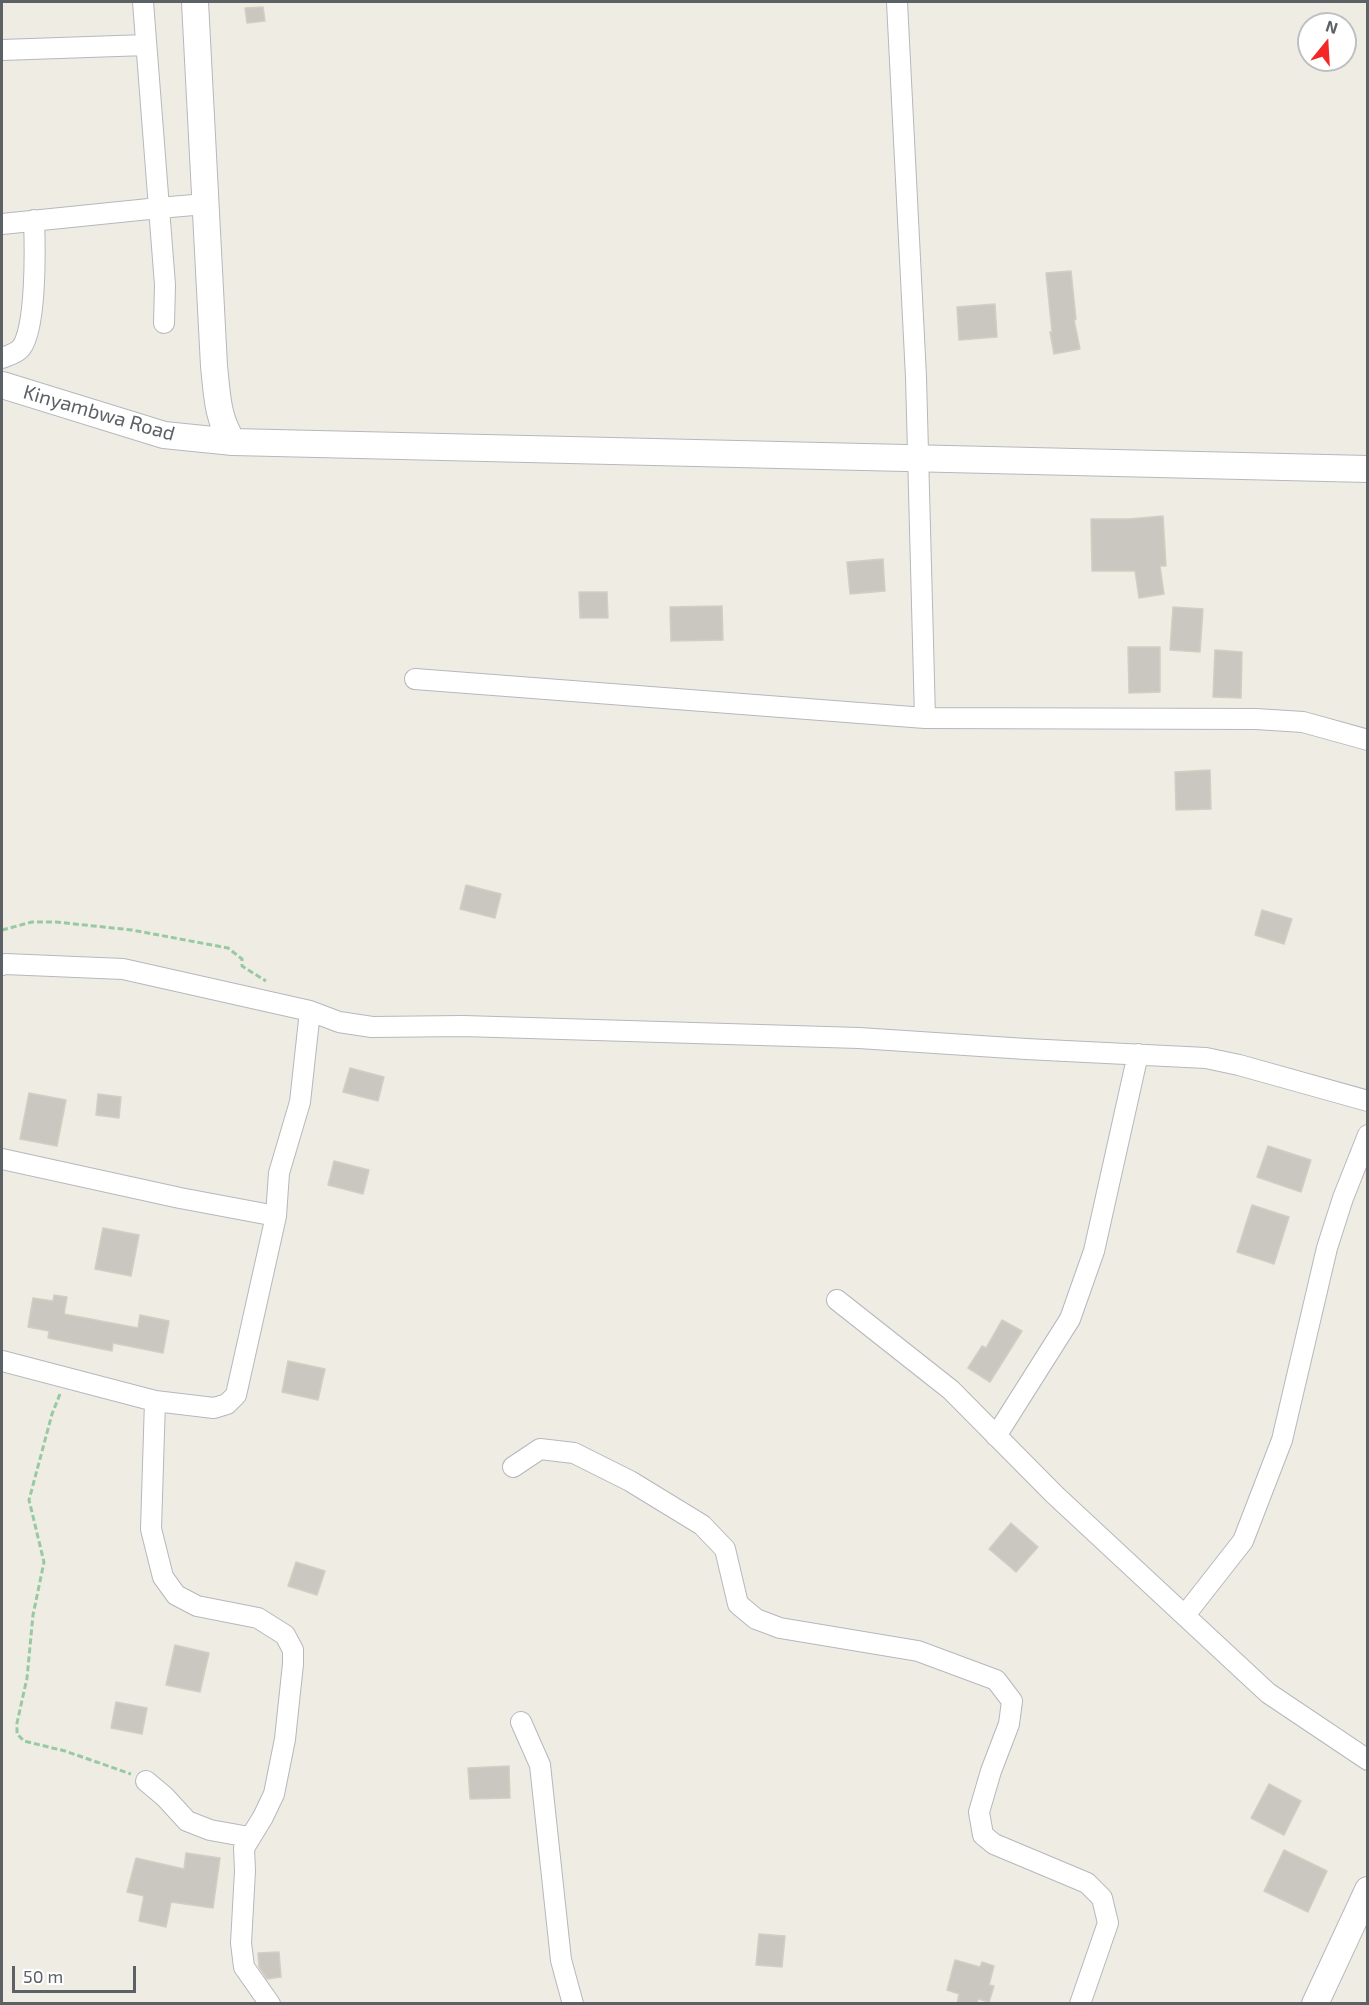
<!DOCTYPE html>
<html>
<head>
<meta charset="utf-8">
<style>
  body { margin:0 }
  #map { position:relative; width:1369px; height:2005px; overflow:hidden; background:#efece4; font-family:"Exo 2",sans-serif }
  canvas { display:block }
  .frame { position:absolute; inset:0; border:3px solid #5c6166; pointer-events:none }
  .north { position:absolute; left:1297px; top:12px; width:60px; height:60px; box-sizing:border-box; background:#fff; border:2px solid #bec0c2; border-radius:50%; rotate:18deg; font-size:16px; font-weight:700; line-height:24px; text-align:center; color:#5c6166 }
  .north::after { content:''; display:block; margin:auto; width:21px; height:27px; background:#f32826; clip-path:polygon(50% 0,100% 100%,50% 72%,0 100%) }
  .scale { position:absolute; left:12px; top:1966px; width:124px; height:27px; box-sizing:border-box; border:3px solid #5c6166; border-top:0; padding-left:8px; font-size:18px; line-height:21px; white-space:nowrap; color:#5c6166; -webkit-text-stroke:4px #fff; paint-order:stroke }
</style>
</head>
<body>
<div id="map">
<canvas width="1369" height="2005"></canvas>
<div class="frame"></div>
<div class="north">N</div>
<div class="scale">50 m</div>
</div>
<script>
const context = document.querySelector('canvas').getContext('2d');
context.lineJoin = 'round';
function fill(path, color) { context.fillStyle = color; context.fill(path, 'evenodd'); }
function stroke(path, color, width, dash) { context.strokeStyle = color; context.lineWidth = width; context.lineCap = dash ? 'butt' : 'round'; context.setLineDash(dash || []); context.stroke(path); }
function write(font, color, halo, rows, align = 'center') {
  context.font = font + ' "Exo 2",sans-serif'; context.lineWidth = 4.5; context.setLineDash([]); context.textBaseline = 'middle'; context.strokeStyle = halo; context.fillStyle = color; for (const [text, x, y, turn = 0] of rows) {
    context.save(); context.translate(x, y); context.rotate((+turn || 0) * Math.PI / 180); context.textAlign = isNaN(turn) ? turn : align; if (halo) context.strokeText(text, 0, 0); context.fillText(text, 0, 0); context.restore();
  }
}
const building = new Path2D(`
  M263,7L265,21L247,23L245,8Z
  M1071,271L1076,319L1074,320L1080,349L1054,354L1050,332H1052L1046,273Z
  M995,304L997,337L959,340L957,307Z
  M1163,516L1166,566H1160L1164,594L1139,598L1135,571H1092L1091,519H1129Z
  M883,559L885,591L850,594L847,562Z
  M579,592H607L608,618H580Z
  M722,606L723,640L671,641L670,607Z
  M1173,607L1203,609L1200,652L1170,650Z
  M1128,647H1160V692L1129,693Z
  M1215,650L1242,652L1241,698L1213,697Z
  M1210,770L1211,809L1176,810L1175,772Z
  M466,885L501,894L495,918L460,909Z
  M1262,910L1292,919L1284,944L1255,935Z
  M350,1068L384,1077L378,1101L343,1092Z
  M29,1093L66,1100L57,1146L20,1139Z
  M98,1094L121,1097L119,1118L96,1115Z
  M1268,1146L1311,1160L1301,1192L1257,1177Z
  M334,1161L369,1170L363,1194L328,1185Z
  M1252,1205L1289,1217L1274,1264L1237,1252Z
  M103,1228L139,1235L131,1276L95,1269Z
  M54,1295L67,1297L64,1314L138,1328L140,1315L169,1321L163,1353L113,1343L112,1351L48,1338L49,1331L28,1327L33,1298L53,1301Z
  M1002,1320L1022,1331L990,1382L968,1368L982,1346L986,1348Z
  M288,1361L325,1369L318,1400L282,1392Z
  M1011,1523L1038,1547L1016,1572L989,1549Z
  M296,1562L325,1571L317,1595L288,1586Z
  M175,1645L209,1653L200,1692L166,1685Z
  M116,1702L147,1708L142,1734L111,1728Z
  M509,1766L510,1798L470,1799L468,1768Z
  M1269,1784L1301,1801L1284,1835L1251,1818Z
  M1284,1850L1327,1871L1308,1912L1264,1891Z
  M186,1853L220,1858L213,1908L171,1902L166,1927L139,1921L144,1896L127,1892L136,1858L184,1869Z
  M759,1934L785,1936L782,1967L756,1965Z
  M279,1952L281,1977L267,1979L259,1967L258,1953Z
  M955,1960L980,1967L982,1962L994,1966L989,1985L994,1986L989,2002L978,1999L977,2004H957L959,1994L947,1990Z`);
fill(building, '#cac7c1');
stroke(building, '#d5cdc2', 1.5);
const minor = new Path2D(`
  M143,2L159,208L205,204
  M897,2L916,377L925,718
  M2,50L146,45
  M2,224L159,208L165,285L164,323
  M2,358C7,356 14,354 19,350C37,336 35,245 34,220
  M415,679L925,718L1256,719L1303,722L1368,740
  M2,965L5,964L123,969L310,1011L339,1022L372,1027L463,1026L859,1038L1026,1049L1206,1058L1239,1065L1368,1101
  M2,1159L180,1198L276,1216
  M837,1300L951,1390L1055,1495L1268,1693L1368,1760
  M2,1361L155,1401L214,1408L227,1404L236,1395L276,1216L279,1173L300,1102L310,1011
  M155,1401L151,1529L163,1577L176,1595L197,1606L258,1618L285,1635L293,1650V1664L285,1739L274,1794L263,1817L244,1848L245,1871L241,1943L244,1967L270,2004
  M996,1436L1070,1319L1094,1251L1138,1054
  M513,1467L540,1449L574,1453L630,1481L702,1525L725,1549L738,1604L756,1619L780,1628L918,1651L996,1680L1012,1701L1009,1724L991,1771L979,1812L983,1835L994,1844L1087,1883L1102,1898L1108,1923L1080,2004
  M1185,1615L1243,1541L1282,1440L1327,1248L1343,1198L1368,1135
  M521,1722L540,1765L561,1960L573,2004
  M146,1781L165,1797L187,1821L210,1830L249,1837`);
const tertiary = new Path2D(`
  M195,2L214,366C217,393 217,419 233,442L1368,469
  M2,385L164,435L233,442
  M1315,2004L1368,1890`);
stroke(minor, '#b5b8bc', 22);
stroke(tertiary, '#b5b8bc', 28);
stroke(new Path2D(`
  M2,930L32,922H56L132,930L228,948L242,959V966L266,981
  M60,1394L52,1414L29,1500L44,1562L33,1615L27,1678L17,1723V1734L24,1741L65,1751L131,1774`), '#97caa2', 3, [6, 3]);
stroke(minor, '#fff', 20);
stroke(tertiary, '#fff', 26);
write('20px', '#5c6166', '#fff', [
  ["Kinyambwa Road",99,413,16]
]);
</script>
</body>
</html>
